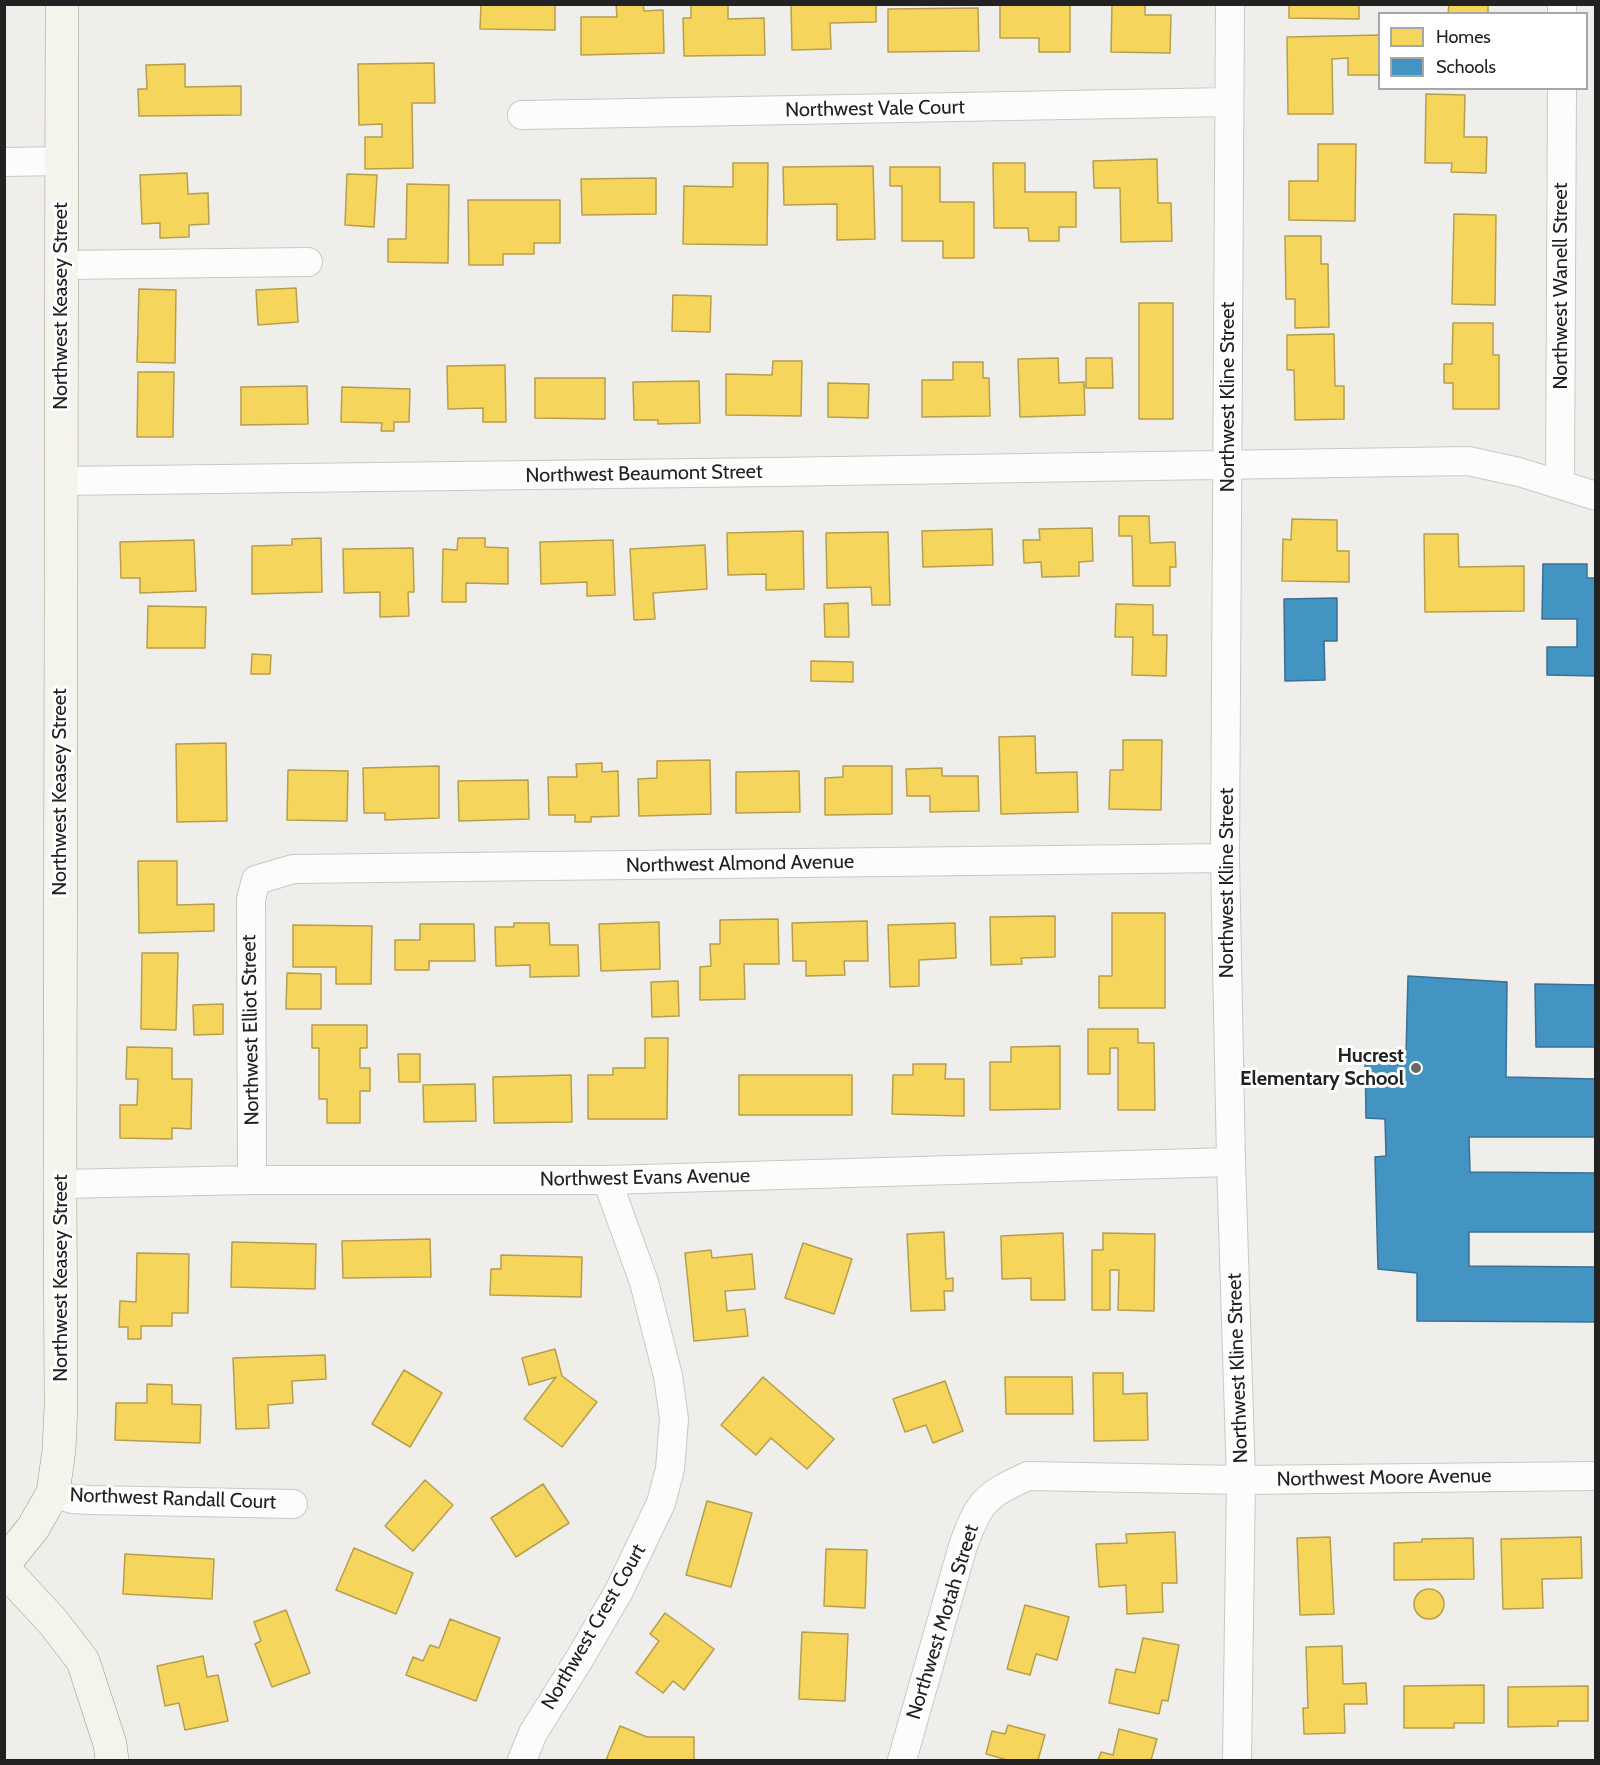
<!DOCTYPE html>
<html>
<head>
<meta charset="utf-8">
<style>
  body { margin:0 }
  #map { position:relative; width:1600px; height:1765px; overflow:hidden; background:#f0eeeb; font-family:Cabin,sans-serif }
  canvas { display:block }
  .frame { position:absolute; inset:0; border:6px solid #222; pointer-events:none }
  .legend { position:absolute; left:1378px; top:12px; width:210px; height:78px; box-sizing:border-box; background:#fff; border:2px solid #a7a7a7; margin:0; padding:8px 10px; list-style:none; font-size:18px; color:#222 }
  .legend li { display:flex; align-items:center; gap:12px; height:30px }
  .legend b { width:30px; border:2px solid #a7a7a7 }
</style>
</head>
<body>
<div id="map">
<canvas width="1600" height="1765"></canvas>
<div class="frame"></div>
<ul class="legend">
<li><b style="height:16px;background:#f6d55c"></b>Homes</li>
<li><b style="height:16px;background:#4393c3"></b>Schools</li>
</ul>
</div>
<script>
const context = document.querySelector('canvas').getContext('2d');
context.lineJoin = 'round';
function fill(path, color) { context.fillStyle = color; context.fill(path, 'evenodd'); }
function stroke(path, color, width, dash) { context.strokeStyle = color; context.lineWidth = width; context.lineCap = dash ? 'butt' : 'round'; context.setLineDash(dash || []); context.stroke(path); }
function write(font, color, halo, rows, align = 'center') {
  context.font = font + ' Cabin,sans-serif'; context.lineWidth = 6; context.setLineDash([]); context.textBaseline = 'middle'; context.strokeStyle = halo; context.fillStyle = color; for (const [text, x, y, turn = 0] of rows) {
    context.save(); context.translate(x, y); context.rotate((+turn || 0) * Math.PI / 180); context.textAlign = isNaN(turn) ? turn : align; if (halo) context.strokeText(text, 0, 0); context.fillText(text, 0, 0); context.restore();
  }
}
const homes = new Path2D(`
  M481,4H555V30L480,29Z
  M616,4H643L644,11L663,10L664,53L581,55V17H617Z
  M691,4H728V19L764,18L765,55L684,56L683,18H691Z
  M791,4H876V22L830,23L831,49L792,50Z
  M1000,4H1070V52H1039V38H1000Z
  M1112,4H1145V15H1171L1170,53L1111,52Z
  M1289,4H1359V19L1289,18Z
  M1449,4H1488V14H1448Z
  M978,8L979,51L888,52V9Z
  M1380,35V75H1348V58L1332,59L1333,114H1288L1287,37Z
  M434,63L435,103H412L413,168L365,169V137H382V124L359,125L358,64Z
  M185,64V87L241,86V115L139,116L138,89H147L146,65Z
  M1426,94L1465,95L1464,137H1487L1486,173L1451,172L1452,163H1425Z
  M1318,144H1356L1355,221L1289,220V181H1318Z
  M1157,159L1158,203H1171L1172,241L1121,242L1120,188H1094L1093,161Z
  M733,163H768L767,245L683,244L684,186L733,187Z
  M993,163H1025V192H1076V227H1059V241H1029L1028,228H994Z
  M873,166L875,239L837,240V204L784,205L783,167Z
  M890,167H940V202H974V258H943V241H902V186H890Z
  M187,173L188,194L208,193L209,224L189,225V237L160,238V223L142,224L140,175Z
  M347,174L377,175L374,227L345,225Z
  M656,178V214L582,215L581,179Z
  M407,184L449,185L448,263L388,262V239H406Z
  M468,200H560V243H534V254H503V265H469Z
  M1454,214L1496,215L1495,305L1452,304Z
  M1285,236H1321V264H1328L1329,327L1295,328V299H1286Z
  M296,288L298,322L258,325L256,290Z
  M139,289L176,290L175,363L137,362Z
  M673,295L711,296L710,332L672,331Z
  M1139,303H1173V419H1139Z
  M1453,323H1493V355H1499V409H1453V383H1444V364H1452Z
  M1334,334L1335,386H1344V419L1295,420L1294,370H1287V335Z
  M1058,358L1059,383L1084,382L1085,415L1020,417L1018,359Z
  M1086,358H1112L1113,388H1086Z
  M773,361H802L801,416L726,415V374L772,375Z
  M953,362H983V378H989L990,416L922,417V380H953Z
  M505,365L506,422H483V408L448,409L447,366Z
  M138,372H174L173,437H137Z
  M535,378H605V419L535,418Z
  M699,381L700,423L658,424V420H634L633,382Z
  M828,383L869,384L868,418L828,417Z
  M307,386L308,424L241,425V387Z
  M342,387L410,389L409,422H394V431H381L382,423L341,422Z
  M1119,516H1149L1150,543L1175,542L1176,567H1170V586H1133L1132,536H1119Z
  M1292,519L1337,520V551H1349V582L1282,581L1283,539L1291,540Z
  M1092,528L1093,561L1079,562V576L1042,577L1041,562L1024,563L1023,540H1040L1039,529Z
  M992,529L993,565L923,567L922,531Z
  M803,531L804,589L766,590V574L728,575L727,533Z
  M888,532L890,605H872L871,587L827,588L826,533Z
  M1424,534H1458L1459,567L1524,566V611L1425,612Z
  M321,538L322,592L252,594V546L292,545V539Z
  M458,538H485V547L508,548V584L466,583V602H442L443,549L457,550Z
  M194,540L196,591L140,593V578H121L120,542Z
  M613,540L615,595L587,596V582L541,584L540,542Z
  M705,545L707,589L653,593L655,619L634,620L630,549Z
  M413,548L414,592H408L409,616L380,617V592L344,593L343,549Z
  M848,603L849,637H825L824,604Z
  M1116,604L1153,605V635H1167L1166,676L1132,675L1133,637H1115Z
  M148,606L206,607L205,648H147Z
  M252,654L271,655L270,674H251Z
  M811,661L853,662V682L811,681Z
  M1035,736L1036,773L1077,772L1078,812L1001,814L999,737Z
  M1123,740H1162L1161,810L1109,809L1110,770H1123Z
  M226,743L227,821L177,822L176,744Z
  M710,760L711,814L639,816L638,779L657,778V761Z
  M602,763V772L618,771L619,816L591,817V822H575V815H549L548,777H577L576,764Z
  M439,766V818L385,820V813H364L363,768Z
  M843,766H892V814L825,815V778L843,777Z
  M942,768V776H978L979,811L930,812V796H907L906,769Z
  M288,770L348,771L347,821L287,820Z
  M799,771L800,812L736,813V772Z
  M528,780L529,819L459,821L458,781Z
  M138,861H177V905L214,904V931L139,933Z
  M1112,913H1165V1008H1099V976H1112Z
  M1055,916V957L1021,958L1022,964L991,965L990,917Z
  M778,919L779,964H744L745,999L700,1000V967L711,966L710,944H720V920Z
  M867,921L868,961H844L845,975L806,976V961H793L792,923Z
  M659,922L660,969L601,971L599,924Z
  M514,923H549L550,945H578L579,976L530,977V965L496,966L495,927H514Z
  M955,923L956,958L919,960V986L890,987L888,925Z
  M420,924H474L475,961H429V970H395V940H420Z
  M293,925L372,926L371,984H336V967H293Z
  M142,953H178L176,1030L141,1029Z
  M287,973L321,974V1009H286Z
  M678,981L679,1016L652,1017L651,982Z
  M223,1004V1034L194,1035L193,1005Z
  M312,1025H367V1048H360V1068H370V1091H360V1123H327V1099H319V1048H312Z
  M1088,1029H1138V1043H1154L1155,1110H1118V1048H1110V1074H1088Z
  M645,1038H668L667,1119H588V1075H613V1068H645Z
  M1060,1046V1109L990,1110V1062H1011V1047Z
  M127,1047L172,1048V1079H192L191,1129L172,1128V1139L120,1138V1105H137L138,1079H126Z
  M398,1054H420V1082H399Z
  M913,1064H946L945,1079H964V1116L892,1114L893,1075H913Z
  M571,1075L572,1122L494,1123L493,1077Z
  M739,1075H852V1115H739Z
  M475,1084L476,1121L424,1122L423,1085Z
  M944,1232L946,1279L953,1278V1291H944L945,1310L911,1311L907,1234Z
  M1063,1233L1065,1300H1031V1278L1002,1279L1001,1236Z
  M1103,1233L1155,1234L1154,1311L1118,1310L1119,1270H1110V1310H1092V1250H1103Z
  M430,1239L431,1277L343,1278L342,1241Z
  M232,1242L316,1244L315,1289L231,1287Z
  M803,1243L852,1259L834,1314L785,1298Z
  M711,1250L712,1258L752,1254L755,1289L725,1291L727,1311L745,1309L748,1336L694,1341L685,1253Z
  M137,1253L189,1254L188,1313H172V1326H141V1339H128V1327H119L120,1301L136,1302Z
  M501,1255L582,1257L581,1297L490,1295L491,1269H501Z
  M555,1349L562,1376L597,1402L562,1447L524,1419L556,1377L529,1385L522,1358Z
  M325,1355L326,1379L292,1381L293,1403L268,1405L269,1428L236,1429L233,1358Z
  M404,1370L442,1393L410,1447L372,1424Z
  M1093,1373H1123V1394L1147,1393L1148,1440L1094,1441Z
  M763,1377L834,1439L807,1469L771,1438L756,1455L721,1425Z
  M1005,1377H1072L1073,1414H1006Z
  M945,1381L963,1431L933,1443L926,1425L905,1432L893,1399Z
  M147,1384L172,1385V1404L201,1405L200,1443L115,1440L116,1403H147Z
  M425,1480L453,1505L413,1551L385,1526Z
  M543,1484L569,1523L516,1557L491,1518Z
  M707,1501L752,1513L731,1587L686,1575Z
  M1175,1532L1177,1583H1162L1163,1612L1127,1614L1126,1585L1099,1587L1096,1544L1127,1543L1126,1534Z
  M1330,1537L1334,1614L1300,1615L1297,1538Z
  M1581,1537L1582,1578L1542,1579L1543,1608L1503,1609L1501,1539Z
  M1473,1538L1474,1579L1394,1580V1543L1422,1542V1539Z
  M354,1548L413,1573L396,1614L336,1590Z
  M826,1549L867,1550L865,1608L824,1606Z
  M125,1554L214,1559L212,1599L123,1594Z
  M1414 1604a15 15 0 1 1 30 0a15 15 0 1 1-30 0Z
  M1025,1605L1069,1617L1057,1660L1036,1654L1030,1675L1007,1669Z
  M286,1610L310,1673L272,1687L255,1644L261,1641L254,1622Z
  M665,1613L714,1649L684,1690L673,1681L663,1693L636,1673L659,1641L650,1634Z
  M450,1619L500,1638L476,1701L406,1675L413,1657L423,1661L430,1645L439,1648Z
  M802,1632L848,1634L845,1701L799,1699Z
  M1143,1638L1179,1645L1168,1701L1162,1700L1159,1714L1109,1703L1116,1669L1135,1673Z
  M1342,1646L1343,1684L1366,1683L1367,1704H1344L1345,1733L1304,1734L1303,1708H1308L1306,1647Z
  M203,1656L207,1677L218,1675L228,1721L185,1730L179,1703L165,1706L157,1666Z
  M1484,1685V1723H1454V1728H1404V1686Z
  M1588,1686V1721H1558V1726L1508,1727V1687Z
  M1008,1725L1045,1735L1038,1760H1004V1759L986,1754L992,1731L1005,1734Z
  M620,1726L647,1737H694V1760H606Z
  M1119,1729L1157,1739L1151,1760H1098L1101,1752L1113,1755Z`);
fill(homes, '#f6d55c');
stroke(homes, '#b69f4b', 1.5);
const schools = new Path2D(`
  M1543,564H1587V578H1596V676L1547,675V647H1577V619H1542Z
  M1337,598V641H1324L1325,680L1285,681L1284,599Z
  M1408,976L1507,982L1506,1077L1596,1079V1137H1469L1470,1172L1596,1173V1232H1469V1266L1596,1267V1322L1417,1321V1273L1378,1269L1375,1157L1386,1156L1385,1119L1366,1118L1365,1053L1406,1054Z
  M1535,984L1596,985V1047H1536Z`);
fill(schools, '#4393c3');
stroke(schools, '#397193', 1.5);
const street = new Path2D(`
  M1230,4L1225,858L1231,1162L1241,1480L1237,1760
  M1562,14V4
  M522,115L1229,102
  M4,162L61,161
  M61,265L308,262
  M60,481L774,472L1468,461L1519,472L1596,496
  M1560,484L1562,88
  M252,1180L251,899L256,880L293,869L1225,858
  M60,1184L252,1180H607L1231,1162
  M53,1493L72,1499L91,1500L293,1504
  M522,1760L533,1733L580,1658L619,1591L661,1503L670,1469L674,1419L668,1376L644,1282L607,1180
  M902,1760L963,1546C979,1501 986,1495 1028,1476L1241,1480L1596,1476`);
const secondary = new Path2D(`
  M4,1564L33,1528L53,1493L59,1450L61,1405L60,1184L62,4
  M4,1569L53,1622L83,1661L110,1744L112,1760`);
stroke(street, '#c9c8c7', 30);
stroke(secondary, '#999a82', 34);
stroke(street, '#fdfcfc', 28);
stroke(secondary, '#f4f4ed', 33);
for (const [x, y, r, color] of [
  [1416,1068,6,"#6a6968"]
]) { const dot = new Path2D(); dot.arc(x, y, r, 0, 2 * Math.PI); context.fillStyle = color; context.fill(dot); stroke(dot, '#fff', 2); }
write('20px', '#222', '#fff', [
  ["Northwest Vale Court",875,109,-1],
  ["Northwest Wanell Street",1561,286,-90],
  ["Northwest Keasey Street",61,306,-90],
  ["Northwest Kline Street",1228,397,-90],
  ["Northwest Beaumont Street",644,474,-1],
  ["Northwest Keasey Street",60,792,-90],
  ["Northwest Almond Avenue",740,864,-1],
  ["Northwest Kline Street",1227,883,-90],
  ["Northwest Elliot Street",251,1030,-91],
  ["Northwest Evans Avenue",645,1178,-1],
  ["Northwest Keasey Street",61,1278,-90],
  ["Northwest Kline Street",1238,1368,-92],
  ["Northwest Moore Avenue",1384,1478,-1],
  ["Northwest Randall Court",173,1499,2],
  ["Northwest Motah Street",943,1622,-73],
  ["Northwest Crest Court",594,1627,-60]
]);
write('bold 20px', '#222', '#fff', [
  ["Hucrest",1404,1056],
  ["Elementary School",1404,1079]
], 'right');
</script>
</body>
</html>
